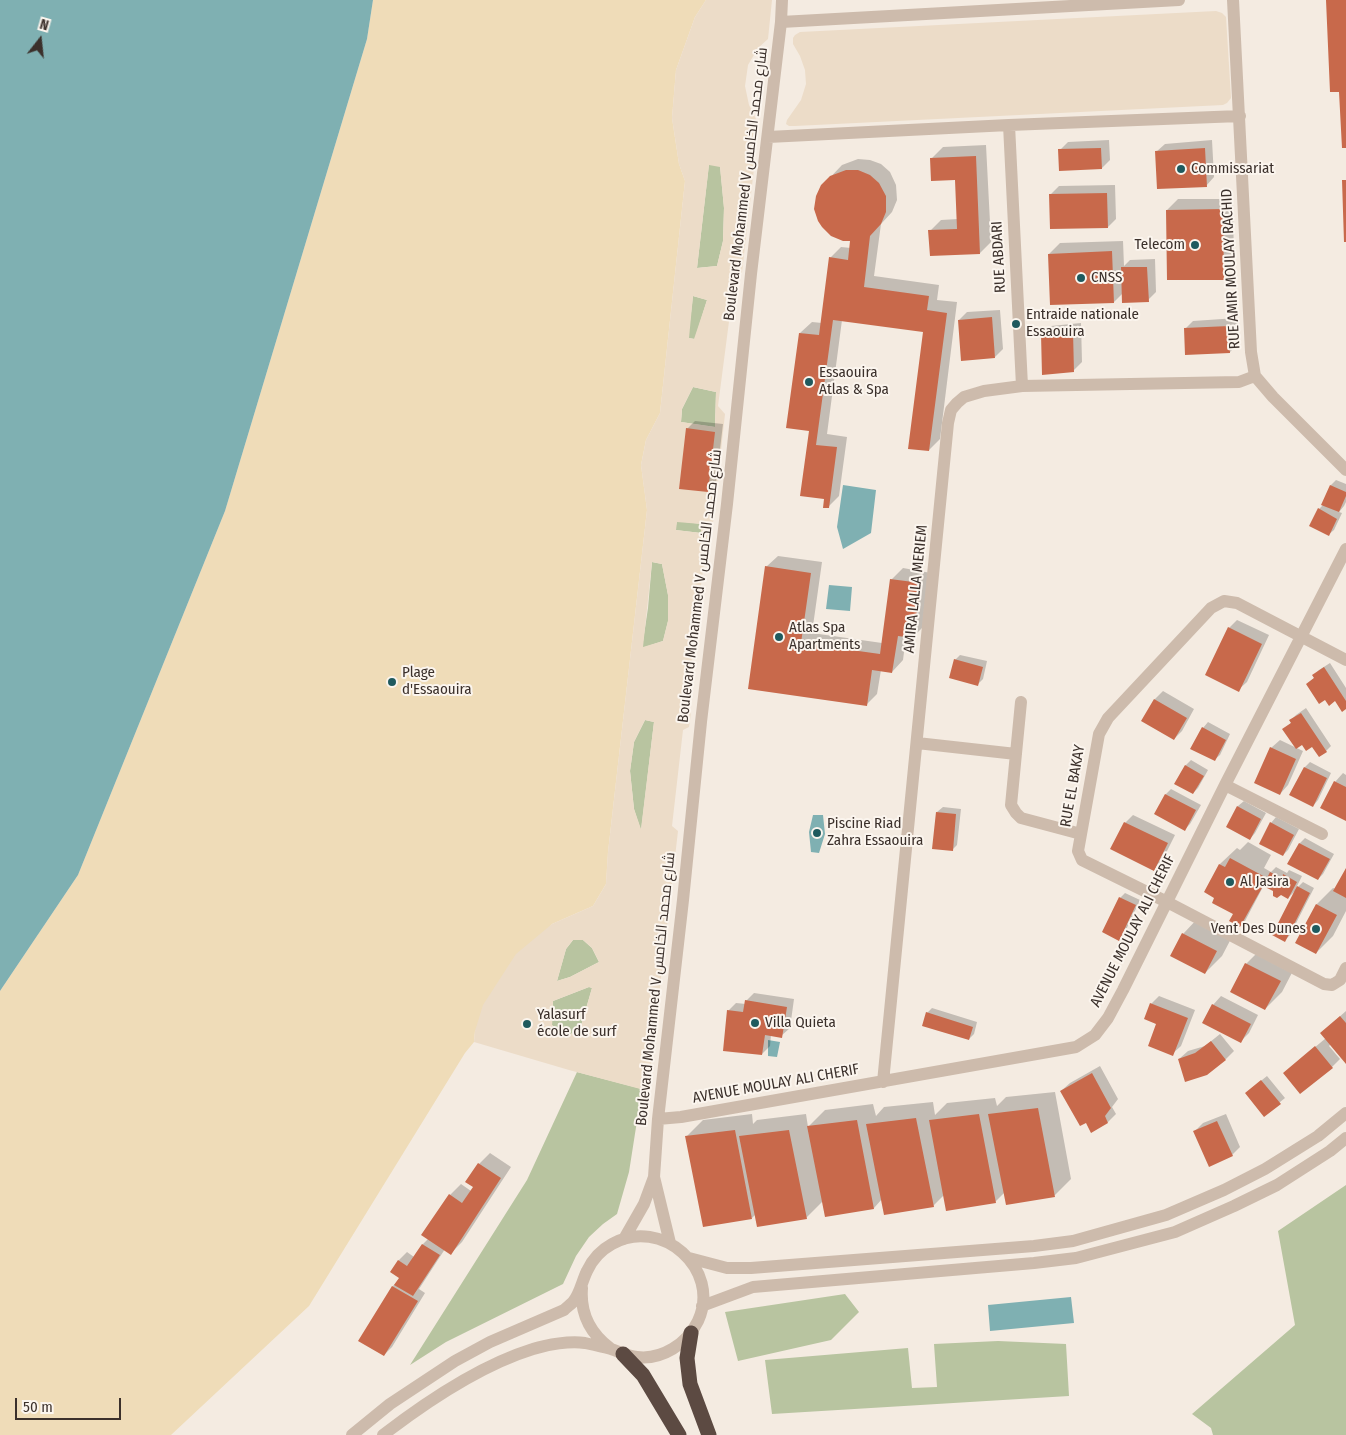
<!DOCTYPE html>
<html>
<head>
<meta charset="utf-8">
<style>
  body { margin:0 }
  #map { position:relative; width:1346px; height:1435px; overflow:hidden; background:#f4ebe1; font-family:"Fira Sans Condensed",sans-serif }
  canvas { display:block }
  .north { position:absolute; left:15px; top:15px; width:50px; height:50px; -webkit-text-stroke:4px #fbf5ee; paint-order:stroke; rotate:16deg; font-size:14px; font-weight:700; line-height:20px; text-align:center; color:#3b302b }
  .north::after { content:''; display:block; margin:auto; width:18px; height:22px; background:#3b302b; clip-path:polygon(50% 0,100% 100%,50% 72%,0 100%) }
  .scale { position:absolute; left:15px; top:1398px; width:106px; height:22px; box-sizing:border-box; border:2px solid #3b302b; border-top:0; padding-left:6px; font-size:15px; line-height:18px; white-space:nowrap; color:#3b302b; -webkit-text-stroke:4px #fbf5ee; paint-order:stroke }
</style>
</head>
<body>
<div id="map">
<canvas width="1346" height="1435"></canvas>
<div class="north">N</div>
<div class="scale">50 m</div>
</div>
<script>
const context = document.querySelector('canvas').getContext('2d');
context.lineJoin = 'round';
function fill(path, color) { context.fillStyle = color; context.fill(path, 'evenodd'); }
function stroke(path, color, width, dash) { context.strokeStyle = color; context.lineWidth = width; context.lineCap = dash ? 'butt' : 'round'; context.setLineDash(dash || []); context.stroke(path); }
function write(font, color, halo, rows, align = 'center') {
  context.font = font + ' "Fira Sans Condensed",Cairo,sans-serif'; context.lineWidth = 4; context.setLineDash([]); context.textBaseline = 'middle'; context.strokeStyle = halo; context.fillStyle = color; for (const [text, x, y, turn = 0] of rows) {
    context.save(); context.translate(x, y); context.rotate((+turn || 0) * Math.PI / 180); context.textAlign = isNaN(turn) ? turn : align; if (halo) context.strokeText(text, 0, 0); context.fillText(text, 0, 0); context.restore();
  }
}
fill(new Path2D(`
  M709,164L720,166L724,208L723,241L717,266L697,268Z
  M693,296L707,300L695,339L688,338Z
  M693,387L716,392L715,427L681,422L682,409Z
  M677,521L702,524L701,533L675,530Z
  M652,562L662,564L668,595V621L663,641L642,648L648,608Z
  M645,720L654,722L641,831L634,809L630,771L634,742Z
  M573,940H583L592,948L599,962L570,977L557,981L566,949Z
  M589,987L592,988L581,1026L571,1034L559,1032L552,1025L553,1001Z
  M577,1072L642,1089L629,1172L617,1214L603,1224L589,1237L576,1256L563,1284L446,1342L410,1365L527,1180Z
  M1346,1185V1435H1213L1211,1428L1192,1414L1295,1325L1278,1231Z
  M845,1294L859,1312L831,1340L738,1361L725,1312Z
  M998,1341L1066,1344L1069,1396L772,1414L765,1360L908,1348L912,1388L937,1387L934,1344Z`), '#b8c4a0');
fill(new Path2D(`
  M373,0H706L695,17L676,70L672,118L679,164L685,181L660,413L646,440L641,465L647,510L608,852L606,884L593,906L552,924L475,1031L474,1042L465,1053L309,1306L171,1435H0V991L78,875L225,511L367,39Z`), '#efdcb8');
fill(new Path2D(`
  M706,0H772L768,39L758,48L748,65L745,86L749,105L759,125L742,272L734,283L718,406L725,414L711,541L706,546L686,705L691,710L690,720L689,727L683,730L672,826L678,831L648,1091L569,1070L474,1042L475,1031L483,1005L516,954L552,924L593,906L606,884L608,852L647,510L641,465L646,440L660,413L685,181L679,164L672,118L676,70L695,17ZM709,165L720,167L724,208L723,241L717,266L697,268ZM693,296L707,300L694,339L689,338ZM693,387L716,392L715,427L681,422L682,409ZM677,522L701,524V533L676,530ZM652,562L662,564L668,595V621L663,641L643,647ZM645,720L654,722L641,829L634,809L630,771L634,742ZM573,940H583L592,948L599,962L570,977L557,981L566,949ZM589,987L592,988L581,1026L571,1034L559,1032L552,1025L553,1001Z
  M1216,11L1222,13L1226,17L1231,98L1227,103L1223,105L795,126H789L786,124L787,120L801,100L806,84L805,70L800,56L793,44V38L795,35L800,32Z`), '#ecdcc8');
fill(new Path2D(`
  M0,0H373L367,39L225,511L78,875L0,991Z
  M843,485L876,490L871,533L843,549L837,527Z
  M829,585L852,587L850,611L826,609Z
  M813,815H823L825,834L819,853L811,852L809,832Z
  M768,1040L780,1042L777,1057L768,1056Z
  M1071,1297L1074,1323L990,1331L988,1305Z`), '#7fb0b2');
fill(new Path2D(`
  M1109,140L1110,160L1102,168L1060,170V150L1068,142Z
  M1212,140L1214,177L1206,186L1156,152L1165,144Z
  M986,145L991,242L980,253L930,231L941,220L958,219L956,178L932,158L943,147Z
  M858,159L870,160L881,164L890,172L896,185L897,200L892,212L881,224L874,276L939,285L937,300L957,302L940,439L929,450L925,331L842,320L827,434L847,437L839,496L828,507L810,430L800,333L812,322L822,323L830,258L841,247L851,248L852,240L822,186L842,165Z
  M1115,185L1116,219L1108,227L1050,195L1059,186Z
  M1178,199H1233L1234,267L1223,278L1167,210Z
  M1123,241L1124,266L1130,260L1155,259L1156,292L1148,300L1123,293L1114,302L1049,254L1060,243Z
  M1000,310L1003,349L995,357L959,320L967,312Z
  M1237,318L1238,344L1230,352L1185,329L1193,321Z
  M1081,323L1082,362L1074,370L1042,335L1051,326Z
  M695,421L723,424L716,483L708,491L687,429Z
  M1336,480L1346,484V502L1344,506L1339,512L1342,513L1334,530L1328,535L1319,509L1324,504L1331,485Z
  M778,556L822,562L812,633L882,643L891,580L903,568L931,573L924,626L913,637L906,636L903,660L892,672L881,670L877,694L866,705L749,688L766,567Z
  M1237,620L1269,635L1247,682L1238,690L1229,628Z
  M960,655L987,661L983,679L978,684L955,660Z
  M1330,663L1346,688V708L1336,700L1307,684L1315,677L1314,675L1319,670Z
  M1163,691L1194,709L1182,731L1174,739L1143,721L1155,699Z
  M1306,708L1331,746L1326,751L1312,745L1302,743L1284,729L1292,722L1291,720L1296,715Z
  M1208,722L1230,734L1220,755L1214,760L1203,728Z
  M1280,740L1303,751L1288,785L1280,794L1271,748Z
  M1191,760L1208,770L1198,788L1193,793L1176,783L1186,765Z
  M1310,762L1331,773L1318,800L1313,806L1291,795L1305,767Z
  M1343,773L1346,775V819L1335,782Z
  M1171,789L1201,805L1190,824L1185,829L1156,814L1166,794Z
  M1244,801L1266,813L1255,833L1250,839L1228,827L1238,806Z
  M943,807L961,809L957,845L952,850L937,812Z
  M1133,815L1175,835L1162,861L1154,869L1125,823Z
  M1276,817L1299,829L1288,850L1283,855L1260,843L1271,823Z
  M1305,838L1334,854L1323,874L1318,879L1289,863L1300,843Z
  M1248,842L1271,855L1264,868L1271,872L1276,867L1287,873L1289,870L1302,876L1295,890L1303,882L1314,888L1290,935L1285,940L1297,889L1288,898L1264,885L1245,921L1240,926L1237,909L1205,891L1220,864L1237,848L1240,850Z
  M1346,870V911L1333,936L1316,953L1297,943L1317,904L1333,888L1336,889Z
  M1125,893L1140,900L1124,934L1118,939L1120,898Z
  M1199,917L1233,935L1222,956L1205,973L1183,934Z
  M1263,947L1296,965L1282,992L1265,1009L1246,964Z
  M754,993L794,999L790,1028L781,1036L771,1035L770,1046L762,1054L728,1011L736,1003L746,1004V1001Z
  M1159,996L1195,1010L1181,1046L1172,1054L1158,1023L1151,1004Z
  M1221,996L1258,1015L1249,1033L1241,1041L1213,1005Z
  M932,1008L977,1022L974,1034L969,1039L927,1013Z
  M1346,1011V1062L1331,1044L1329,1046L1340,1059L1332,1067L1284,1073L1326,1038L1321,1033Z
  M1220,1034L1234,1051L1226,1059H1179L1188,1051L1205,1046Z
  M1100,1066L1118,1099L1112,1107L1116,1114L1108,1122H1086L1061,1091L1070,1083Z
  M1267,1076L1285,1098L1264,1115L1252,1088Z
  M1055,1092L1071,1179L1055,1195L1007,1203L1005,1192L995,1202L945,1194L933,1206L882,1199L874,1208L823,1201L806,1218L756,1214L752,1218L686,1137L703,1120L752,1114L753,1124L757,1120L806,1114L808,1127L825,1110L873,1104L876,1116L884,1107L933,1102L935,1115L947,1103L995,1098L997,1106L1006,1097Z
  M1226,1114L1240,1147L1232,1155L1195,1131L1203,1123Z
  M490,1153L511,1167L462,1242L451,1253L445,1249L419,1289L425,1293L392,1347L384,1355L360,1340L393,1286L400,1278L391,1272L399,1260L407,1252L414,1257L423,1244L429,1238L450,1195L461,1184L471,1191L475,1187L467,1182L479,1164Z`), '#0003');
fill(new Path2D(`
  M1326,0H1346V148H1342L1339,92H1330Z
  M1101,148L1102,169L1059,171L1058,149Z
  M1205,148L1207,187L1157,189L1155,151Z
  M976,156L980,254L930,256L928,230L957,229L955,180L931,181L930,158Z
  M846,170H858L870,175L879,183L886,196V212L881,224L870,236L864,287L929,296L927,310L947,313L929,451L908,449L923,332L833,320L816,445L837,447L829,508H823L824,499L800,496L809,431L786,428L799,333L819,335L829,257L848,260L850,241H843L831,236L822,227L818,221L814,209L816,196L821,185L830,176Z
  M1342,180H1346V242H1344Z
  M1107,193L1108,228L1050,229L1049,194Z
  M1223,209L1224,280H1167L1166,210Z
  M1112,251L1114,303L1050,305L1048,254Z
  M1121,267H1147L1149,302L1122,303Z
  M992,317L995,358L961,361L958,320Z
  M1229,326L1230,353L1185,355L1184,328Z
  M1073,331L1074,372L1042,375L1041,334Z
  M686,428L715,432L708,492L679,489Z
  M1330,485L1346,492V496L1339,512L1321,505Z
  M1318,508L1337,519L1329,536L1309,526Z
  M765,566L811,573L801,643L880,654L890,579L921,583L913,638L898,636L892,673L872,670L867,706L748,689Z
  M1228,627L1262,644L1239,692L1205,675Z
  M954,659L983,667L978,686L949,678Z
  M1324,667L1346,701V709L1342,712L1335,701L1329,706L1325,700L1319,704L1306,684L1314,678L1312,675Z
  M1154,699L1187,718L1174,740L1141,721Z
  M1301,713L1327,752L1319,757L1312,747L1306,751L1302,745L1296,749L1282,729L1291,723L1289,720Z
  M1202,727L1226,740L1215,761L1190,749Z
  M1270,747L1296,759L1280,795L1254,783Z
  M1185,765L1204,776L1193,794L1174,784Z
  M1304,767L1327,778L1313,807L1289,795Z
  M1334,781L1346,787V821L1320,808Z
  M1165,794L1196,810L1185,831L1154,814Z
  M1237,806L1261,819L1250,840L1226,827Z
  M936,812L956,814L953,851L932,849Z
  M1124,822L1168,843L1154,871L1110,849Z
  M1270,822L1294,835L1283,856L1259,844Z
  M1299,843L1330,859L1318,880L1287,864Z
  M1230,858L1267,878L1270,872L1282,878L1283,874L1297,882L1288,899L1281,895L1277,898L1273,896V891L1263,886L1240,927L1229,921L1233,914L1212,903L1214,898L1204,892L1219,864L1225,867Z
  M1346,868V898L1333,891Z
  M1297,886L1310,893L1285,942L1272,935Z
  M1119,897L1136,905L1119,941L1102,932Z
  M1316,904L1337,915L1316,954L1295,943Z
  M1182,933L1217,951L1205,974L1170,956Z
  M1245,963L1281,981L1265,1010L1230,992Z
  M745,1000L787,1007L782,1038L765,1035L762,1055L723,1051L727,1010L743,1012Z
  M1150,1003L1188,1018L1173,1056L1148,1046L1156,1024L1144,1019Z
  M1212,1004L1251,1024L1241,1043L1202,1023Z
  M926,1012L973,1027L969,1040L922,1026Z
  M1340,1016L1346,1023V1064L1320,1033Z
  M1211,1041L1226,1060L1207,1075L1185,1082L1178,1059L1195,1053Z
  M1315,1046L1333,1068L1300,1094L1283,1073Z
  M1092,1073L1111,1108L1105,1116L1108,1123L1091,1133L1086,1123L1080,1126L1060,1091Z
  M1261,1080L1281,1104L1264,1117L1245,1093Z
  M1038,1108L1055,1197L1006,1205L988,1114Z
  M979,1114L996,1203L946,1211L929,1120Z
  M916,1118L934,1207L884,1215L866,1124Z
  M857,1120L874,1209L825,1217L807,1126Z
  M1217,1121L1233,1156L1209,1167L1193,1131Z
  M735,1130L752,1219L703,1227L685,1136Z
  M789,1130L807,1219L757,1227L739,1136Z
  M478,1163L501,1178L451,1255L421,1235L449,1194L462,1203L473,1187L465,1182Z
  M422,1244L440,1255L413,1296L394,1285L399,1278L390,1272L398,1260L407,1266Z
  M392,1286L418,1301L384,1356L358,1341Z`), '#c8694b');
stroke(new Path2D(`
  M1233,0L1251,352L1255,376L1273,397L1346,470
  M781,22L1179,0
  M1009,125L1022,386
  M768,137L1009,125L1240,116
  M1346,660L1237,603L1224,601L1211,608L1108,718L1099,734L1078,851L1082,860L1167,902L1324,984L1332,985L1340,980L1346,968
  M1021,702L1011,805L1016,813L1021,818L1081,834
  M917,743L1016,754
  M1225,785L1322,834
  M883,1082L948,423L951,410L957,403L964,397L984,391L1022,386L1239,382L1255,376
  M658,1119L681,1117L1076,1047L1095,1035L1108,1018L1123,990L1225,785L1346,549
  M654,1177L670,1243
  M624,1239L644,1204L654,1177L658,1119L683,900L701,722L727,504L751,274L781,22L782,0
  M689,1258L727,1268H751L1034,1246L1073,1241L1166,1215L1224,1190L1265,1169L1318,1136L1346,1113
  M582,1288C580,1313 590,1333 610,1348
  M702,1306L753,1287L1034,1263L1076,1258L1175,1232L1234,1206L1277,1185L1330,1151L1346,1138
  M352,1435L390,1404L455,1361L490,1342L564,1310C567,1307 570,1305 573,1302C580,1294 582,1281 587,1271C592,1260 601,1250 612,1244C661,1216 722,1269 698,1321C687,1344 662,1360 637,1357C627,1356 620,1352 611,1349C603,1347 594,1345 585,1343C570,1341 548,1344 533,1349C481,1365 426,1402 383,1435`), '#cdbbac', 12);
stroke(new Path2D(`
  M691,1333L687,1358L690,1384L709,1435
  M623,1354L643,1375L679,1435`), '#5c4a42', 15);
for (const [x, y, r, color] of [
  [1181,169,5,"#1f5a5e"],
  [1195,245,5,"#1f5a5e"],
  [1081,278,5,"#1f5a5e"],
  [1016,324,5,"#1f5a5e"],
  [809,382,5,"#1f5a5e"],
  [779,637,5,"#1f5a5e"],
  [392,682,5,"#1f5a5e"],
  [817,833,5,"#1f5a5e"],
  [1230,882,5,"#1f5a5e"],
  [1316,929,5,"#1f5a5e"],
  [755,1023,5,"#1f5a5e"],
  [527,1024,5,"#1f5a5e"]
]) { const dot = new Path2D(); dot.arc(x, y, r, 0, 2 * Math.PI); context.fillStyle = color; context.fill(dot); stroke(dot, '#fbf5ee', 2); }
write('15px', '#3b302b', '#fbf5ee', [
  ["Commissariat",1191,169],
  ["Telecom",1185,245,"right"],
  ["CNSS",1091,278],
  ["Entraide nationale",1026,315],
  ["Essaouira",1026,332],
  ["Essaouira",819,373],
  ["Atlas & Spa",819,390],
  ["Atlas Spa",789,628],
  ["Apartments",789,645],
  ["Plage",402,673],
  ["d'Essaouira",402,690],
  ["Piscine Riad",827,824],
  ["Zahra Essaouira",827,841],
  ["Al Jasira",1240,882],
  ["Vent Des Dunes",1306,929,"right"],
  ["Yalasurf",537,1015],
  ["école de surf",537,1032],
  ["Villa Quieta",765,1023]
], 'left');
write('15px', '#3b302b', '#fbf5ee', [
  ["Boulevard Mohammed V شارع محمد الخامس",746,184,-83],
  ["RUE ABDARI",999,257,-93],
  ["RUE AMIR MOULAY RACHID",1231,269,-93],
  ["Boulevard Mohammed V شارع محمد الخامس",700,586,-83],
  ["AMIRA LALLA MERIEM",916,589,-84],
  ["RUE EL BAKAY",1073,786,-80],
  ["AVENUE MOULAY ALI CHERIF",1133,931,-63],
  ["Boulevard Mohammed V شارع محمد الخامس",656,989,-84],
  ["AVENUE MOULAY ALI CHERIF",776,1084,-10]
]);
</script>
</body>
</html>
